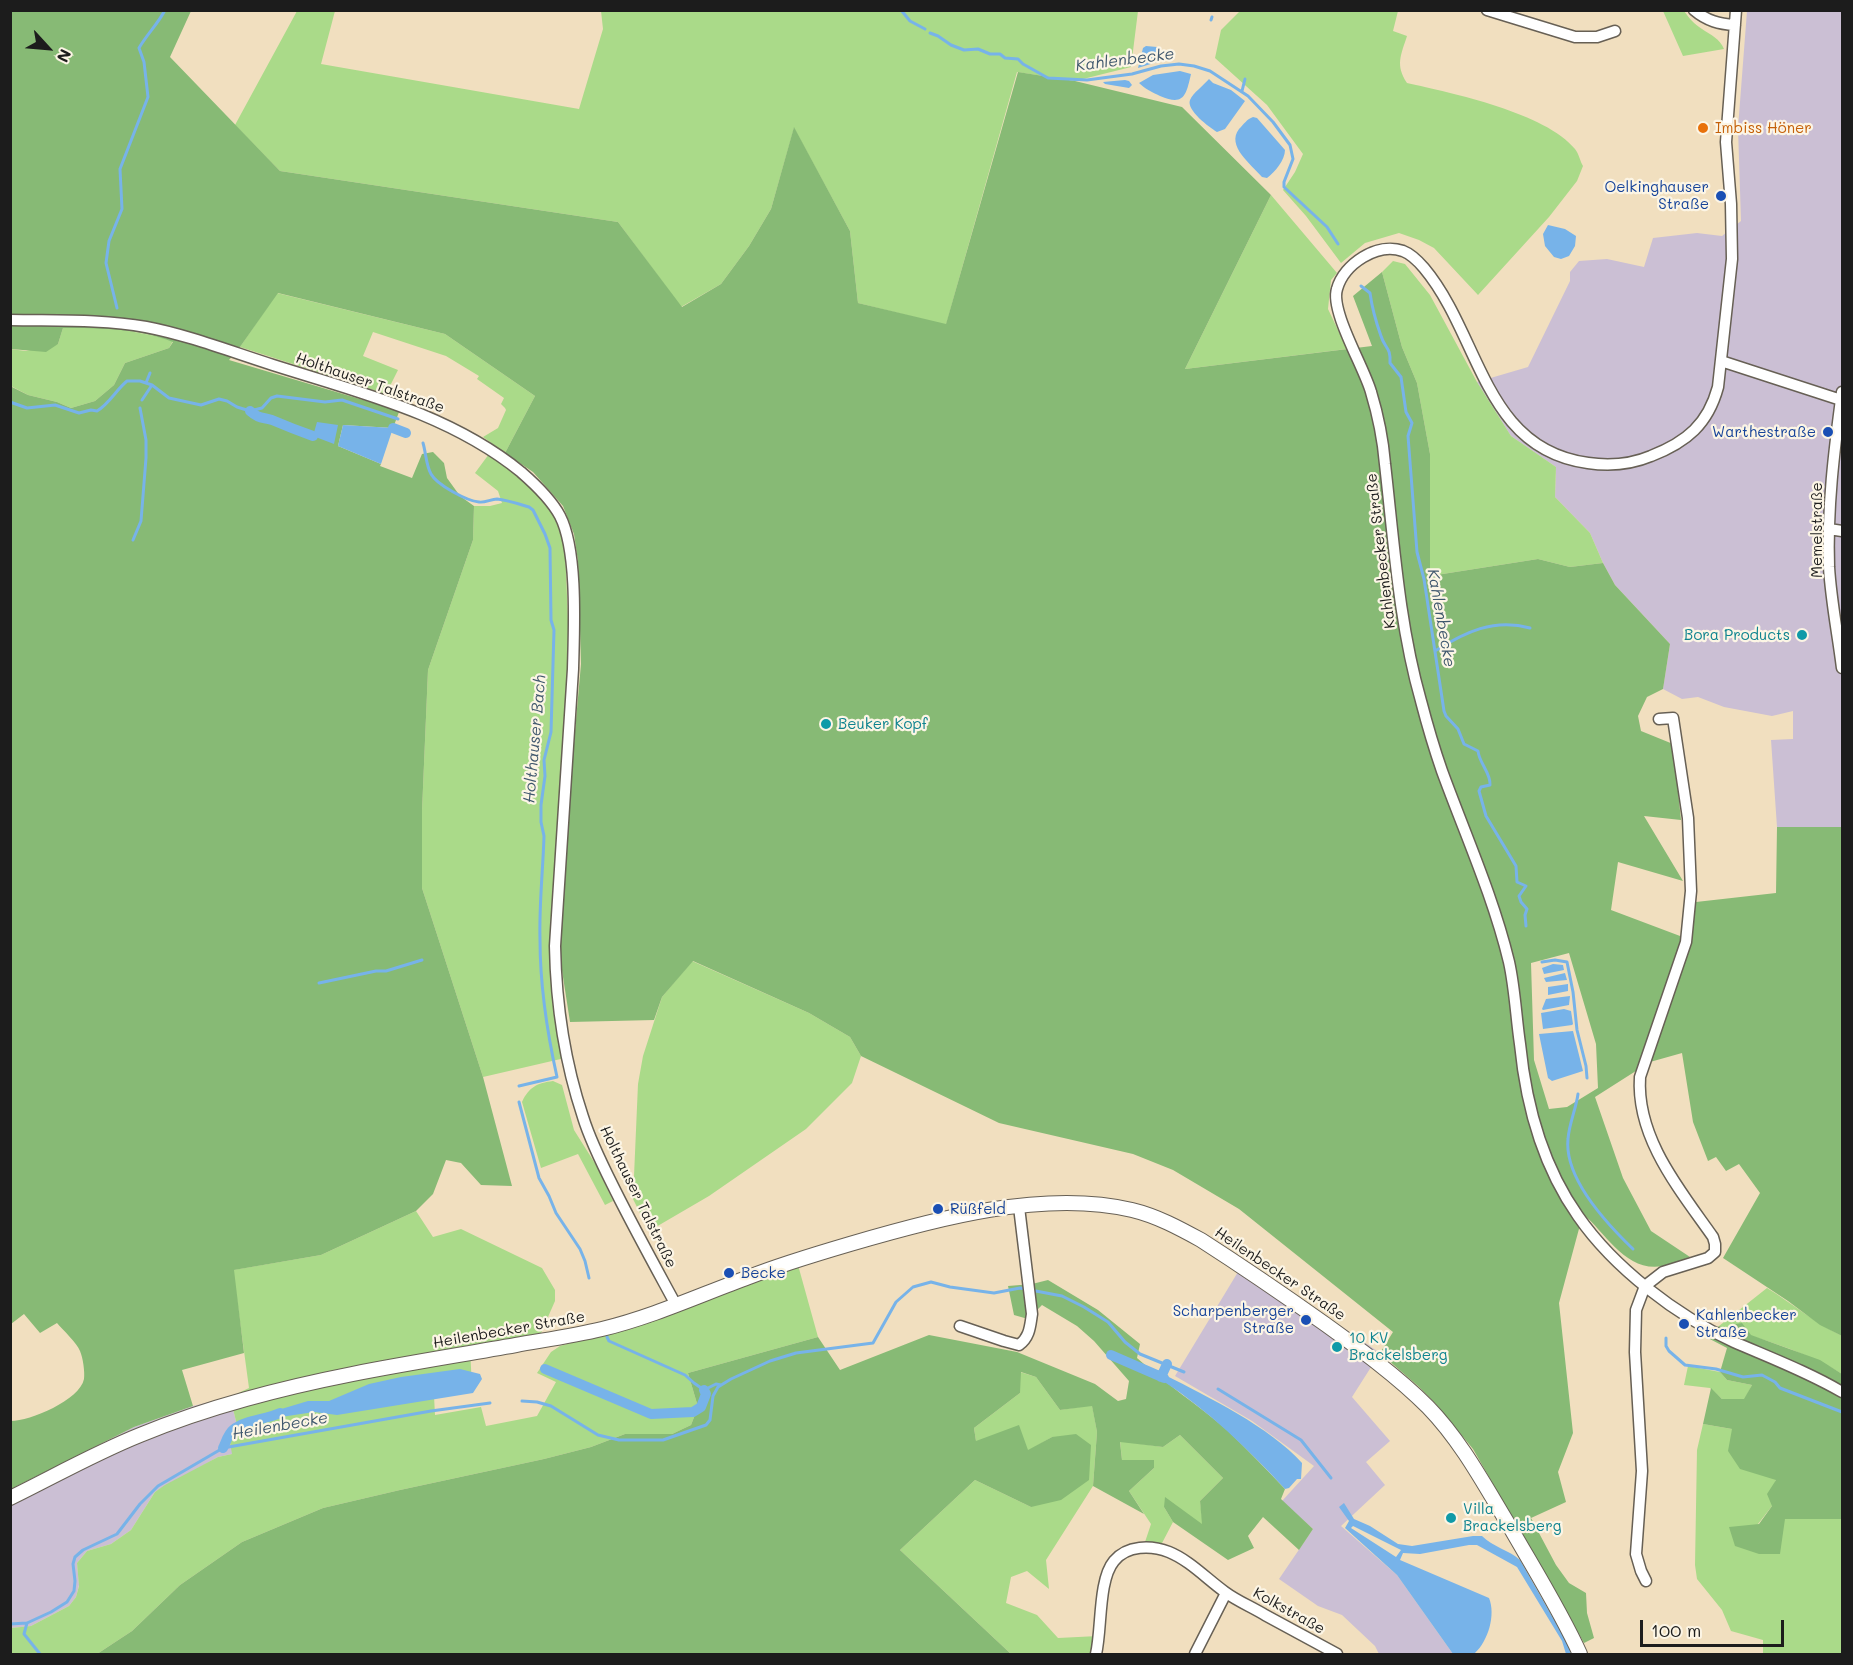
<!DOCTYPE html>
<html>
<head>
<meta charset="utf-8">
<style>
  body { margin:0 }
  #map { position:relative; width:1853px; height:1665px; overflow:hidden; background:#f1dfbf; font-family:Mali,sans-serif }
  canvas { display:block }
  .frame { position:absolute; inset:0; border:12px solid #1c1c1c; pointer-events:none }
  .north { position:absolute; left:18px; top:18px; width:60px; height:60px; -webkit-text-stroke:4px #fcf5e5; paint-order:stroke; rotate:116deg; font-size:16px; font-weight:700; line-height:24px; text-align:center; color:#1c1c1c }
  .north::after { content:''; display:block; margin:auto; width:21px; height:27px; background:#1c1c1c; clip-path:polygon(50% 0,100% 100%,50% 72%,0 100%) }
  .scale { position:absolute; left:1640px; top:1620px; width:144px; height:27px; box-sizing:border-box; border:3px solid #1c1c1c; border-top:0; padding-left:8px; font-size:18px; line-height:21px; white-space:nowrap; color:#1c1c1c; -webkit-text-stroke:4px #fcf5e5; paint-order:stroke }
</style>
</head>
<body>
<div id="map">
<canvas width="1853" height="1665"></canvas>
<div class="frame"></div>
<div class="north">N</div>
<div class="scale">100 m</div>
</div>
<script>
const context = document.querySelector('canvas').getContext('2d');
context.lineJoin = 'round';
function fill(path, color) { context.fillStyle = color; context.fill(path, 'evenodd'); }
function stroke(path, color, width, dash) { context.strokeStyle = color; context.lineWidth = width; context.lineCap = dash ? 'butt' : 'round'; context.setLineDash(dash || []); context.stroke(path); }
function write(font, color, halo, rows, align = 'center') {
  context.font = font + ' Mali,sans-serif'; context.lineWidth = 4.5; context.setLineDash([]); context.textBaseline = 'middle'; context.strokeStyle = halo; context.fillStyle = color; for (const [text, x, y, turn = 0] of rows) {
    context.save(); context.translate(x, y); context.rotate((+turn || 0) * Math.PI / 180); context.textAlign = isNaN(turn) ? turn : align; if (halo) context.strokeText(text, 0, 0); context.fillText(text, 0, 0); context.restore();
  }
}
fill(new Path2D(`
  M1747,11H1842V827H1777L1771,740L1793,739V711L1772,716L1724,707L1698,697L1682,699L1663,689L1670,644L1615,585L1603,563L1590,533L1555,497L1556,467L1511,436L1477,382L1528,367L1570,281V272L1579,261L1607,259L1644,267L1653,238L1697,233L1722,236L1741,221L1738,128Z
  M1244,1262L1313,1307L1380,1353L1352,1397L1390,1441L1366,1462L1385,1485L1341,1526L1397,1575L1453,1654H1379L1375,1646L1342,1615L1318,1606L1279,1579L1313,1529L1282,1501L1314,1466L1252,1421L1175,1376Z
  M230,1397L238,1429L232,1454L218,1457L155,1492L131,1530L111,1544L87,1551L77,1563L79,1585L76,1597L69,1606L31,1626L11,1628V1489L134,1427L193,1406Z`), '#cbbfd4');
fill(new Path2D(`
  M297,11H335L321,64L579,109L603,29L601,11H1138L1131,67L1075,81L1017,72L946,325L858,303L850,231L794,128L771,209L749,246L721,284L681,307L618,222L280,171L235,125Z
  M1240,11H1398L1393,31L1407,36C1401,55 1395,65 1407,83C1452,93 1546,113 1575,149C1579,154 1580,161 1583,166L1577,181L1549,217L1478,295L1434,248L1419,240L1399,233L1365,243L1341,263L1306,216L1283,190L1295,172L1303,154L1267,105L1215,58L1221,30Z
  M1663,11H1684C1689,18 1694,24 1702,29C1711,35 1720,39 1724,49L1683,56Z
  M1271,195L1337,273L1331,280L1328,309L1347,349L1185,369Z
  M1393,261L1405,264L1430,295L1477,382L1511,436L1556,467L1555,497L1590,533L1603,563L1570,567L1538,559L1430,576V454L1417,383L1402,347L1382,272Z
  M277,293L445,334L535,396L505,453L483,437L498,428L506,410L505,408L501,404L504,398L477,379L479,376L446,356L373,332L363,356L398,370L386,394L240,347Z
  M63,328H114L155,336L173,341L169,348L125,363L114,385L95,401L71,408L57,402L28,395L11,386L10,349L26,351L58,344Z
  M489,454L530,487L538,496L554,516L565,547L569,645L551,929L565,1058L483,1077L422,888V811L428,670L473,540L474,506H490L502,503L498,491L475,473Z
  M692,961L809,1013L850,1037L861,1056L852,1083L806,1129L709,1196L649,1231L633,1199L638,1084L643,1056L662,997Z
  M553,1081L562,1085L574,1130L596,1165L613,1201L605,1205L578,1154L541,1168L522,1102C529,1087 537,1083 553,1081Z
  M416,1211L433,1237L461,1229L542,1268L555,1290V1301L541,1333L470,1348L472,1387L434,1396L435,1415L481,1407L486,1426L537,1416L556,1382L537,1373L551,1352L560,1346L639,1323L798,1265L818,1337L688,1373L698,1407L691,1425L672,1434H625L591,1447L544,1459L400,1490L323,1508L242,1542L180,1585L132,1631L97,1654H11V1628L31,1626L69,1606L76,1597L79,1586L77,1563L87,1551L111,1544L131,1530L155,1492L165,1485L218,1457L232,1454L229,1437L238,1429L230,1397L249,1388L233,1270L321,1255Z
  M1767,1288C1793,1304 1815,1323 1842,1336V1374C1805,1351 1761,1339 1719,1326Z
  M1688,1366L1720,1372L1727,1380L1752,1385L1745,1399H1722L1710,1388L1684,1385Z
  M1020,1372L1036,1377L1060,1410L1092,1405L1097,1432L1093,1486L1046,1560L1049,1589L1027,1571L1011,1577L1006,1603L1037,1615L1058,1638L1098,1636L1092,1654H1011L900,1550L975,1480L1031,1507L1052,1437L1028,1451L976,1441L974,1428L1020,1393Z
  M1703,1424L1732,1429L1776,1479L1772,1506L1758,1524L1735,1546L1785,1519H1842V1654H1763V1640L1731,1631L1722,1610L1697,1579L1695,1565L1697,1450Z
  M1180,1435L1223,1478L1200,1501L1203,1525L1164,1507L1173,1522L1161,1545L1145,1542L1151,1524L1129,1491L1154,1468V1461L1122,1460L1120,1441L1163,1447Z`), '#aada89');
fill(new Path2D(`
  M11,11H191L170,57L280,171L618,222L682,307L721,284L749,246L771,209L794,127L850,231L858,303L946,324L1018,72L1075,81L1182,107L1271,195L1185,369L1372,346L1353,296L1382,272L1402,347L1417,383L1430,454V576L1538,559L1570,567L1603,563L1615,585L1670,644L1663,689L1647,697L1638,716L1641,731L1673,744L1681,820L1644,816L1683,881L1618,862L1611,910L1688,939L1696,902L1776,893L1777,827H1842V1336L1820,1325L1788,1301L1723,1258L1760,1193L1739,1164L1726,1171L1716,1157L1708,1161L1693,1122L1682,1053L1650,1062L1595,1097L1623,1178L1651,1231L1690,1257C1681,1260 1672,1265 1663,1266C1626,1273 1606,1233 1583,1214L1559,1303L1573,1433L1558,1472L1566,1502L1531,1518L1556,1565L1569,1583L1586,1593L1587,1613L1594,1638L1584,1643L1473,1449L1435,1403L1418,1386L1380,1353L1393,1332L1239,1209L1173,1170L1133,1154L999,1123L861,1056L850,1037L809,1013L693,961L662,997L654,1020L570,1022L561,964L560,900L581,664L578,561L574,534L563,506L533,472L505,453L535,396L445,334L278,293L240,347L229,360L380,405L399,412L393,428L343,425L338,446L381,464L380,466L412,478L422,454L433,452L444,463L447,478L460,496L474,506L473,540L428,670L422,811V888L483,1077L512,1186L481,1185L461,1163L446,1160L433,1194L416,1211L321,1255L234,1270L244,1353L182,1370L193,1406L134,1427L11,1489V1421C30,1421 80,1400 84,1379C85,1372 83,1358 80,1351C77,1343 63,1330 57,1323L40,1333L24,1314L11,1324L10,386L28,395L57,402L71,408L95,401L114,385L125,363L169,348L173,342C137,328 100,328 63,328L58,344L46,352L11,349ZM1569,953L1596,1044L1598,1088L1567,1107L1549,1109L1534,1060L1531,963Z
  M1048,1280L1098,1310L1140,1344L1137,1358C1166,1384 1198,1405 1227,1430C1247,1449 1266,1469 1285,1489L1281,1499L1313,1529L1299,1550L1263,1517L1248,1536L1254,1548L1228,1560L1173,1522L1164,1507L1165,1497L1202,1524L1200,1501L1223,1478L1180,1435L1163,1447L1120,1442L1122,1460H1154V1468L1129,1491L1144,1514L1093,1486L1097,1432L1092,1406L1060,1410L1036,1377L1021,1372L1020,1393L974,1428L976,1441L1019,1425L1028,1450L1052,1437L1076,1434L1091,1445L1089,1480L1061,1500L1031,1507L975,1480L900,1550L1011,1654H97L132,1631L180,1585L242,1542L323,1508L400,1490L544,1459L591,1447L625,1434H672L691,1425L698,1407L688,1373L818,1337L840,1370L929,1335L1017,1352L1095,1384L1118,1401L1126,1399L1129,1381L1094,1341L1077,1326L1042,1305L1028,1319L1014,1315L1008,1286L1032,1284Z
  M1742,1323L1751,1335L1820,1360L1842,1374V1519H1785L1780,1554H1759L1735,1546L1729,1527L1759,1524L1772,1506L1767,1494L1776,1480L1740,1469L1728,1451L1732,1429L1703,1424L1711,1388L1722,1399H1744L1752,1385L1727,1380L1720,1372L1727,1348L1706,1337L1719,1326L1729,1329L1731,1325Z`), '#87ba75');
fill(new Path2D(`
  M1146,46L1157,47L1164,53L1160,61L1138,68L1143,48Z
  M1180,71L1191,74C1186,96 1184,106 1160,96C1152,92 1145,89 1139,83L1153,75Z
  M1209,79L1213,83L1231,90L1245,101L1225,129L1217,132C1209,127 1186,110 1190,100C1193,93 1204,85 1209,79Z
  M1125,80L1129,81L1132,85L1129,88L1105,84L1103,82Z
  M1253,117L1257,118L1285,150C1285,160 1275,172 1267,178L1262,177C1251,164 1226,146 1239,129C1244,124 1247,119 1253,117Z
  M1548,225L1565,229L1576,236L1575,246L1569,256L1561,259L1554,257L1545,246L1543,234Z
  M317,422L338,425L334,444L313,436Z
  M343,425L393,428L381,464L338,446Z
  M1553,964L1563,965L1564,970L1544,974L1542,968Z
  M1565,973L1567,980L1546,982L1544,978Z
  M1568,984V991L1548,995V987Z
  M1570,996L1569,1005L1543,1010L1542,1009L1546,999Z
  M1564,1009L1571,1011L1573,1024L1572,1025L1543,1029L1541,1013Z
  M1573,1031L1583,1071L1552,1081L1548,1078L1539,1034Z
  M460,1369L480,1374L482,1379L473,1393L337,1415L314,1412L281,1417L278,1410L308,1401H329L369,1384L401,1377Z
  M1165,1375C1208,1397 1270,1427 1302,1463L1301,1479H1297L1289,1488L1285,1489C1248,1449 1209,1411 1163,1381Z
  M1344,1503L1354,1519L1370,1526L1398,1544L1412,1546L1473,1536H1482C1493,1547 1509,1550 1520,1560L1569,1646L1571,1654H1566L1562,1641L1517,1567L1477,1545H1469L1420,1554L1403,1553L1400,1560L1489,1598C1496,1615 1488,1641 1475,1653V1654H1453L1397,1575L1345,1528L1349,1521L1339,1507ZM1353,1526L1401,1550L1396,1557L1351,1528Z`), '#77b3e9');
stroke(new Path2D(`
  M901,10L910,21L925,29
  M1211,20L1212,17
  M930,33L938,36L951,45L964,50L978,49L990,54H1000L1005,58L1018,59L1023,64L1048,78L1087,80L1132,74L1161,66L1179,64L1194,66L1210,71L1248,96L1273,122L1290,145L1293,159L1284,182V187L1327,227L1338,244
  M1242,91L1245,79
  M1361,286L1370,293C1372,308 1376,322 1381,336C1385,349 1391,347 1390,363L1401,377L1406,412L1412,423L1408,436L1417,552L1424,579L1444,711L1446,716L1458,729L1464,744L1478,751C1479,763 1491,773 1490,785L1481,787L1479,791L1486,816L1516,866L1517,882L1526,886L1519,896L1521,902L1527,909L1525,915L1526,926
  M117,308L106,263L109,241L122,209L120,169L148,97L144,62L139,48C147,34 158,24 165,10
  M146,383L150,373
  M142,400L152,385
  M10,402L27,408L55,405L79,413L91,410L97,411C109,404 116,390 127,381H140L152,385L169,398L201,405L219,399L227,401L237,407L250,411L262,408L271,398L277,396L325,402L342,400L398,419
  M423,443C426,453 426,465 431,474C437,485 467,501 479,502C485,503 491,499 497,499C507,500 519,504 529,507L533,510L545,534L550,548L551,620L554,630L551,732L544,760L545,776L541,805V822L544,836C543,870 539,905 540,939C540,985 547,1032 557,1077L519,1086
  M133,540L141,521L146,458V440L140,408
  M1435,651C1465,632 1494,618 1530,628
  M1542,962L1555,960L1567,962L1573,992L1577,1030L1586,1066L1587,1078
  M319,983L376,971H386L422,960
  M1578,1094C1576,1109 1569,1124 1568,1139C1564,1178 1607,1224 1633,1249
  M519,1102L539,1178L549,1196L556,1213L580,1249L585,1261L589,1278
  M607,1337L609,1341L685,1375L694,1383L704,1390L716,1384L721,1385
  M1666,1338V1346L1669,1351L1685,1365L1716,1369L1743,1377L1762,1375L1775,1382L1780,1388L1842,1412
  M1218,1389L1301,1440L1331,1478
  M522,1401L537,1402L551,1406L598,1435L619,1440H663L706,1425L710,1420L713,1396L718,1387L731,1379L770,1361L796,1353L873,1343L896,1302L913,1287L931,1282L950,1287L994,1293L1020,1288L1062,1296L1084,1307L1108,1322L1125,1342L1140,1354L1184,1372
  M27,1623L24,1634L40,1654
  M10,1624L27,1623L51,1612L67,1602L74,1591L75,1581L73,1564L75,1557L83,1550L117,1534L140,1504L158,1486L223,1448L431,1411L490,1403`), '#77b3e9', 3);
stroke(new Path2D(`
  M250,411C259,419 262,417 272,420C286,426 299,431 313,436
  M393,428L406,433
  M1111,1355L1164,1378
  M545,1369L651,1414L693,1412L701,1407L706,1394L704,1390
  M1161,1377L1167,1364
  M223,1448C226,1442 228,1434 233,1430C245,1420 265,1420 280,1413`), '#77b3e9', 10);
const minor = new Path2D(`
  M1487,10L1575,37H1597L1615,31
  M1694,10C1707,21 1719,24 1735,25
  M1736,10L1726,142L1731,204L1732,259L1718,387C1708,424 1687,442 1651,456C1632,464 1609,466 1588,463C1483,449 1481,336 1424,268C1418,261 1411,254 1403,251C1377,242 1344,264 1337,289C1330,311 1364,367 1371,392C1378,415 1383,440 1385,464C1394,543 1399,624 1421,701C1427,724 1434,748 1442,771C1465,834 1493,896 1509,962C1515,989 1516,1017 1520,1044C1526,1105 1542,1165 1578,1216C1614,1268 1677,1316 1734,1342C1771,1358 1808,1372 1842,1392
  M10,320C55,321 102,319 146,327C188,335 232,352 273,365C358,392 450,414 521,472C536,485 551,499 560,516C578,551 574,629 573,669L555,946C556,1002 565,1063 583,1117C591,1143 604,1168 616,1192C635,1230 656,1268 676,1305
  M1721,361L1841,400
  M1842,392C1834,451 1827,508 1829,567C1831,601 1838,635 1842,668
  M1829,529L1842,531
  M960,1326L1004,1341L1019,1345C1030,1337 1030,1326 1032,1314L1019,1207
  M1646,1581L1641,1571L1636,1554L1642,1471L1635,1352L1636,1310L1645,1286L1663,1272L1708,1258L1715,1252V1244L1713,1237C1680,1190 1636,1138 1640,1077L1686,942L1691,891L1688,818L1673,718L1659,719
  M1096,1654C1102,1629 1098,1580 1114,1561C1127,1545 1151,1545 1169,1552C1189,1560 1207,1579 1225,1592C1237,1601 1252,1607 1265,1615C1289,1628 1313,1641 1337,1654
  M1195,1654L1226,1593`);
const major = new Path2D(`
  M10,1498C53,1477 95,1453 140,1435C174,1421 210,1409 246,1399C334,1374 426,1361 516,1345C544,1340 573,1336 602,1329C652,1317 700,1295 749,1277C782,1264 816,1254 850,1244C935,1219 1044,1189 1132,1210C1157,1216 1179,1228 1201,1240C1243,1267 1284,1295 1325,1324C1361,1350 1397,1376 1428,1407C1462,1442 1485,1486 1510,1527C1534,1569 1560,1610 1580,1654`);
stroke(minor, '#676055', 13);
stroke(major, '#676055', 16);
stroke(minor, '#fff', 10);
stroke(major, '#fff', 14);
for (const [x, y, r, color] of [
  [1703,128,6,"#e8710a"],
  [1721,196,6,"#1a4fb4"],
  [1828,432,6,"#1a4fb4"],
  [1802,635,6,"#0f9aa8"],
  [826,724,6,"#0f9aa8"],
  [938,1209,6,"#1a4fb4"],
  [729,1273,6,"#1a4fb4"],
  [1306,1320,6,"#1a4fb4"],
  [1684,1324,6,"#1a4fb4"],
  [1337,1347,6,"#0f9aa8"],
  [1451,1518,6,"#0f9aa8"]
]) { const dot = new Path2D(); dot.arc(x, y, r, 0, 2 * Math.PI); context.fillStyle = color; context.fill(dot); stroke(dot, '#fcf5e5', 2); }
write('15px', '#c56008', '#fcf5e5', [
  ["Imbiss Höner",1715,128]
], 'left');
write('15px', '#164399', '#fcf5e5', [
  ["Oelkinghauser",1709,187],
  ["Straße",1709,204],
  ["Warthestraße",1816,432],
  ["Rüßfeld",950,1209,"left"],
  ["Becke",741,1273,"left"],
  ["Scharpenberger",1294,1311],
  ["Straße",1294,1328],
  ["Kahlenbecker",1696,1315,"left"],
  ["Straße",1696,1332,"left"]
], 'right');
write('15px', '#1c1c1c', '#fcf5e5', [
  ["Holthauser Talstraße",370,383,19],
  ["Memelstraße",1817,530,-90],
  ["Kahlenbecker Straße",1381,551,-97],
  ["Holthauser Talstraße",638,1197,64],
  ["Heilenbecker Straße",1280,1274,34],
  ["Heilenbecker Straße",509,1330,-10],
  ["Kolkstraße",1289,1611,29]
]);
write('15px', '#0d838f', '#fcf5e5', [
  ["Bora Products",1790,635,"right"],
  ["Beuker Kopf",838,724],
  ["10 KV",1349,1338],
  ["Brackelsberg",1349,1355],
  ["Villa",1463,1509],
  ["Brackelsberg",1463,1526]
], 'left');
write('italic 16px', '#40586e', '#fcf5e5', [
  ["Kahlenbecke",1125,60,-7],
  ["Kahlenbecke",1441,618,80],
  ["Holthauser Bach",535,739,-85],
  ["Heilenbecke",280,1426,-10]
]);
</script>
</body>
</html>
